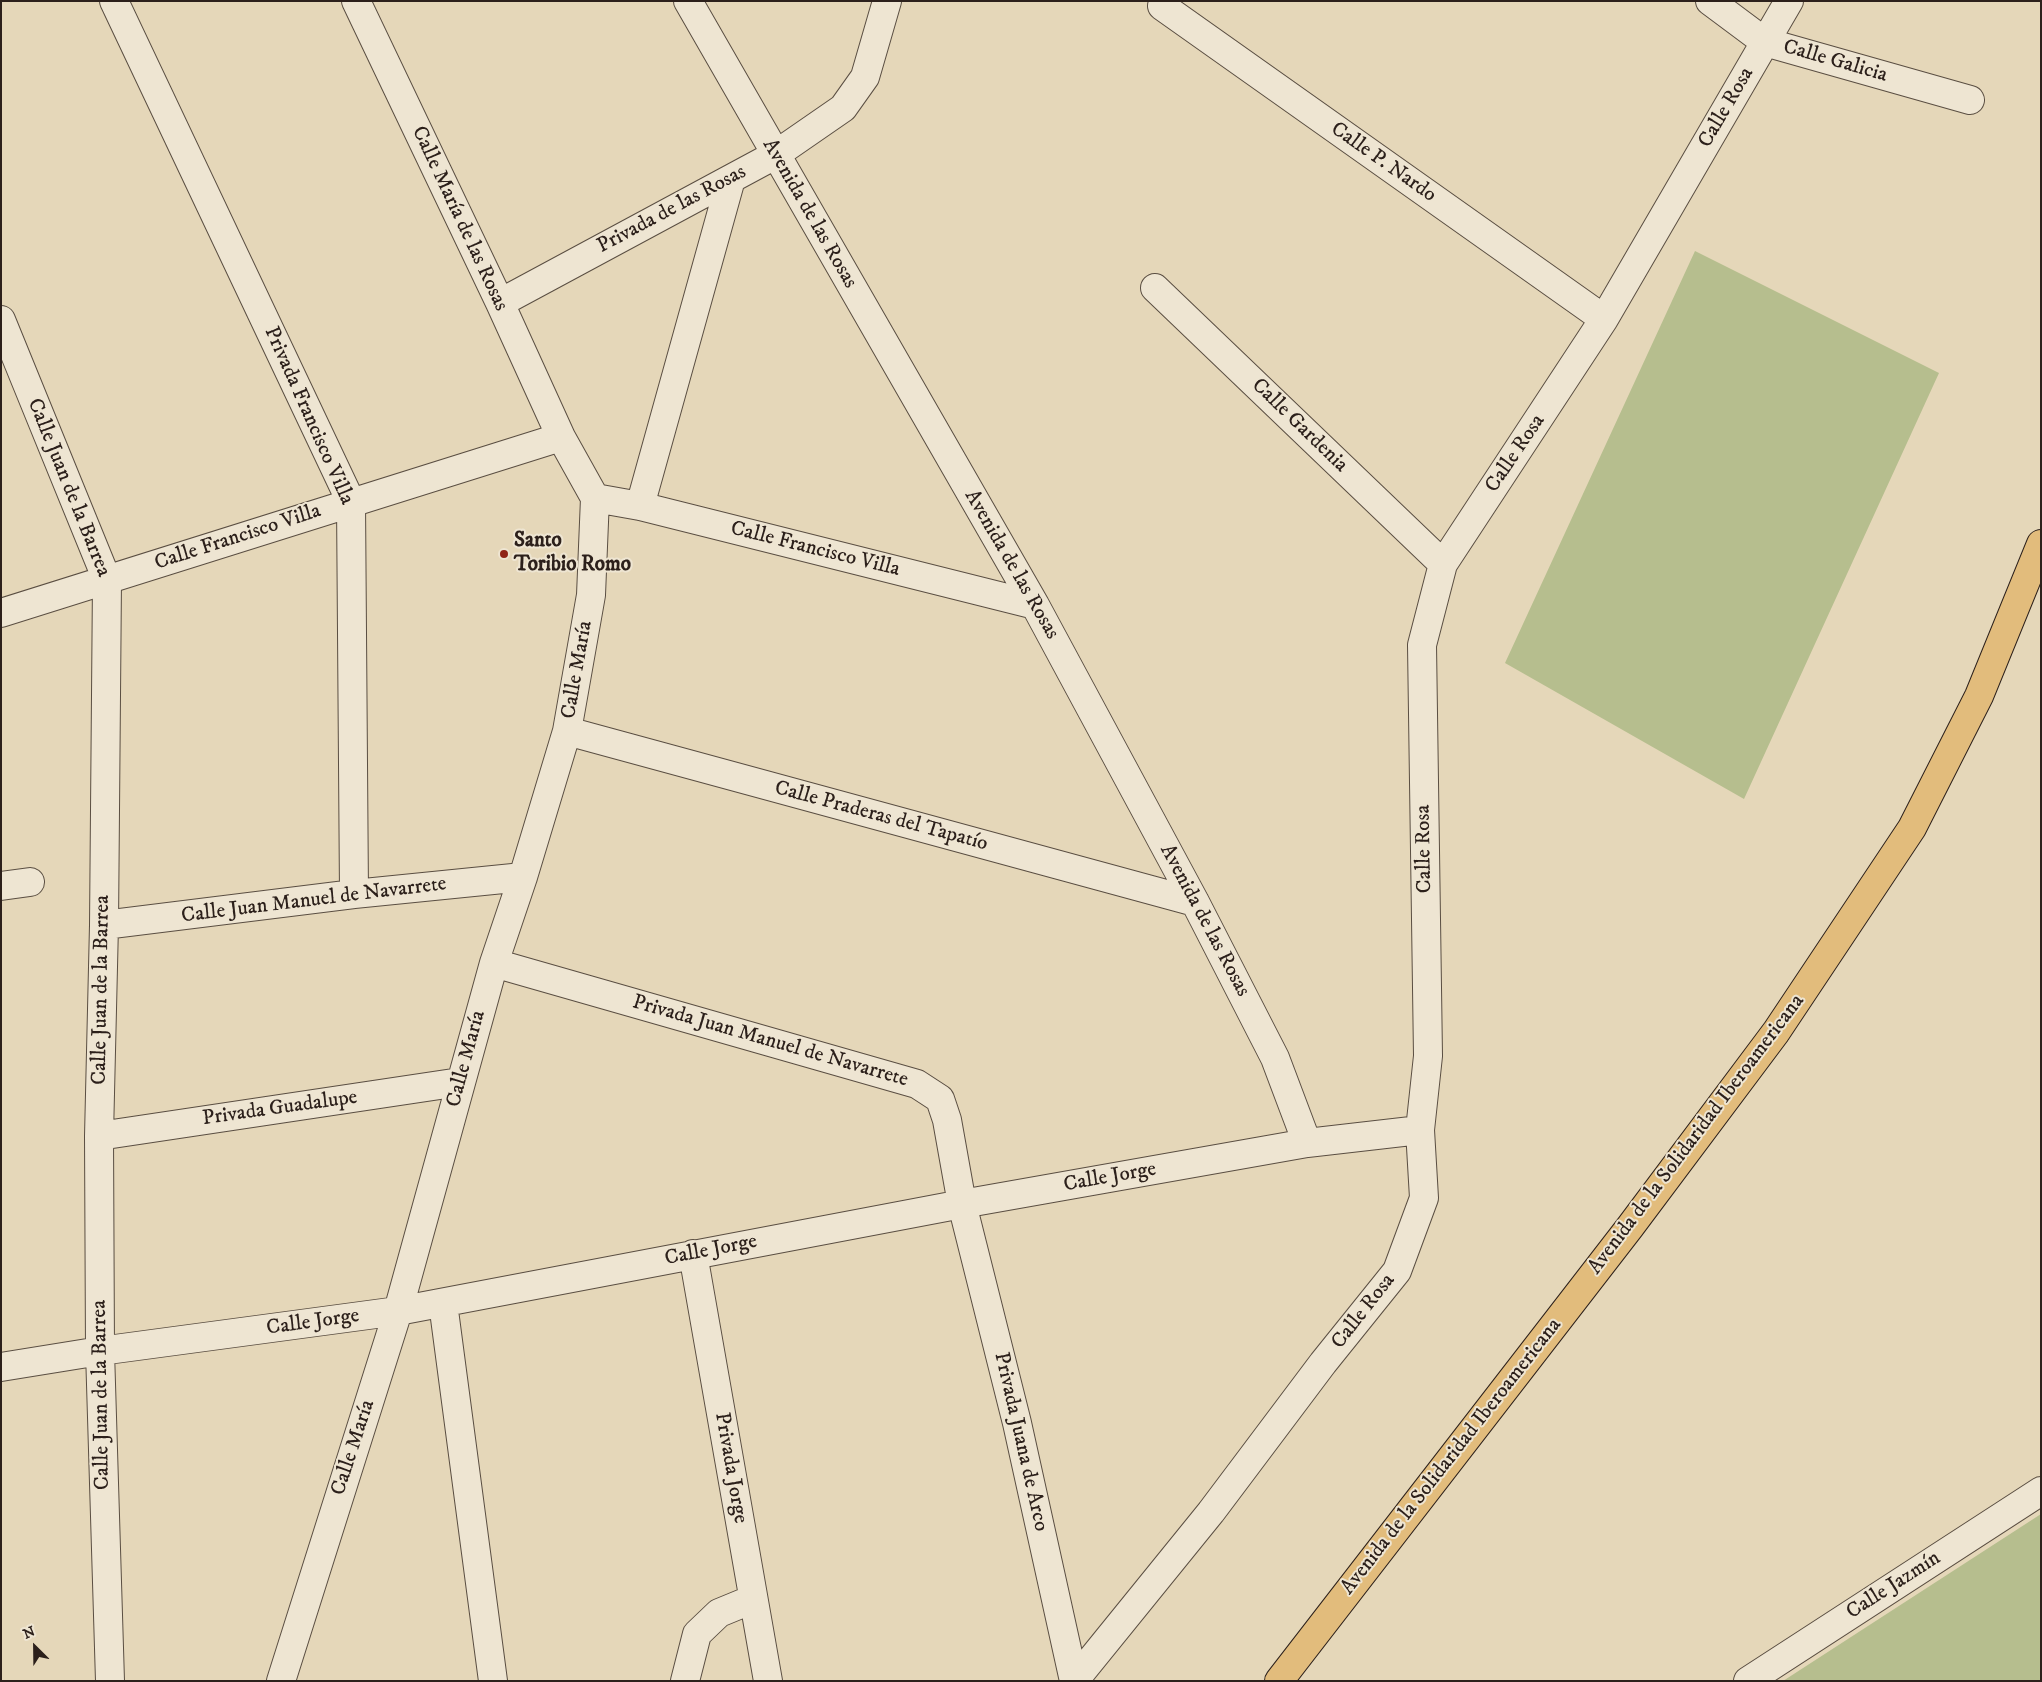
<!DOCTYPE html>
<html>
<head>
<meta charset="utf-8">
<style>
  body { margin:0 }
  #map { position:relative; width:2042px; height:1682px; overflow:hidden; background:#e5d7b9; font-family:"IM FELL DW Pica",serif }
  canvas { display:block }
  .frame { position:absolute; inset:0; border:2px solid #2c201b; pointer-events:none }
  .north { position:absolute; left:10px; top:1622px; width:50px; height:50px; -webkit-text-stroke:4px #eee5d2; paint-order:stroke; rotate:337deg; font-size:14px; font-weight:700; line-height:20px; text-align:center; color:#2c201b }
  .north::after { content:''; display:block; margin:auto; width:18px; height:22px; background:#2c201b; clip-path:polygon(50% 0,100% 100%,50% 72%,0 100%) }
</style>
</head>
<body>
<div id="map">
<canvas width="2042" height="1682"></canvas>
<div class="frame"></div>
<div class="north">N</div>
</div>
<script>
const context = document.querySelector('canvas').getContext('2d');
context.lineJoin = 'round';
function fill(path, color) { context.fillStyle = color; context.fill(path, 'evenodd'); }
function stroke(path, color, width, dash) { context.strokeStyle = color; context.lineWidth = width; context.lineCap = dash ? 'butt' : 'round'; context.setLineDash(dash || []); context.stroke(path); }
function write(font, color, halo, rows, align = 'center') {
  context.font = font + ' "IM FELL DW Pica",serif'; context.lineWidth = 4; context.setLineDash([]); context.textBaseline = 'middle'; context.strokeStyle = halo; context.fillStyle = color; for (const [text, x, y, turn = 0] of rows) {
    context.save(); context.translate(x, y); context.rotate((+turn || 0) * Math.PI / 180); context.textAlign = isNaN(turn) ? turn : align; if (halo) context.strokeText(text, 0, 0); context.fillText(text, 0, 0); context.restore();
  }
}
fill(new Path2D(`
  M1695,251L1939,373L1744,799L1505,663Z
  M2041,1514V1681H1783Z`), '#b6be8e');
const minor = new Path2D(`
  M114,1L351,502L354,894
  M688,1L1035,605L1195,902L1275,1058L1307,1143
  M1710,1L1765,42L1970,100
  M1162,6L1604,319
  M1155,288L1443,564
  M500,303L775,155L843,108L865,77L887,1
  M1,320L107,580L104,925L99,1136L100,1351L110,1681
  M595,498L640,506L1035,605
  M640,506L731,179
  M1,613L561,437
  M567,731L1195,902
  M1,886L30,882
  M104,925L354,894L523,877
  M494,963L917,1084L940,1099L947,1120L962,1204L1017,1423L1074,1681
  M99,1136L460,1082
  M693,1254L768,1681
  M443,1303L493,1681
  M1,1367L100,1351L398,1311L962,1204L1307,1143L1420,1130
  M281,1681L398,1311L494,963L523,877L567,731L591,595L595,498L561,437L500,303L356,1
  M685,1681L697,1634L719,1613L753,1599
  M1074,1681L1211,1512L1323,1363L1397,1271L1424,1198L1420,1130L1428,1056L1422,645L1443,564L1604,319L1789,1
  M1748,1681L2041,1491`);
const highway = new Path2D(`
  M1279,1681L1630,1227L1776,1032L1912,828L1979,696L2041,544`);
stroke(minor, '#5a4e42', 30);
stroke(highway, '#2c201b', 30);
stroke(minor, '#eee5d2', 28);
stroke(highway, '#e2bc7c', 28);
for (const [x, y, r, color] of [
  [504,554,5,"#8f2418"]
]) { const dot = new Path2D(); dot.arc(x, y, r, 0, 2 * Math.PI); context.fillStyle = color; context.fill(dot); stroke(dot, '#eee5d2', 2); }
write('21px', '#2c201b', '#eee5d2', [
  ["Calle Galicia",1835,62,16],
  ["Calle Rosa",1727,108,-60],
  ["Calle P. Nardo",1383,163,35],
  ["Privada de las Rosas",672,210,-28],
  ["Avenida de las Rosas",809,214,60],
  ["Calle María de las Rosas",459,219,65],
  ["Privada Francisco Villa",308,416,66],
  ["Calle Gardenia",1299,426,44],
  ["Calle Rosa",1516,454,-56],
  ["Calle Juan de la Barrea",68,488,68],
  ["Calle Francisco Villa",238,538,-18],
  ["Calle Francisco Villa",815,550,14],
  ["Avenida de las Rosas",1011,565,60],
  ["Calle María",578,670,-80],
  ["Calle Praderas del Tapatío",881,817,15],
  ["Calle Rosa",1425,849,-91],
  ["Calle Juan Manuel de Navarrete",314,901,-7],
  ["Avenida de las Rosas",1204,921,62],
  ["Calle Juan de la Barrea",102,990,-89],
  ["Privada Juan Manuel de Navarrete",770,1042,16],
  ["Calle María",467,1059,-75],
  ["Privada Guadalupe",280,1109,-8],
  ["Avenida de la Solidaridad Iberoamericana",1697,1135,-53],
  ["Calle Jorge",1110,1178,-10],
  ["Calle Jorge",711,1251,-11],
  ["Calle Rosa",1364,1312,-52],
  ["Calle Jorge",313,1323,-8],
  ["Calle Juan de la Barrea",102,1395,-91],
  ["Privada Juana de Arco",1020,1442,77],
  ["Calle María",354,1448,-72],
  ["Avenida de la Solidaridad Iberoamericana",1452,1457,-52],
  ["Privada Jorge",730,1468,80],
  ["Calle Jazmín",1894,1586,-33]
]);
write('bold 21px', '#2c201b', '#eee5d2', [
  ["Santo",514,542],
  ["Toribio Romo",514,566]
], 'left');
</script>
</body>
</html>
